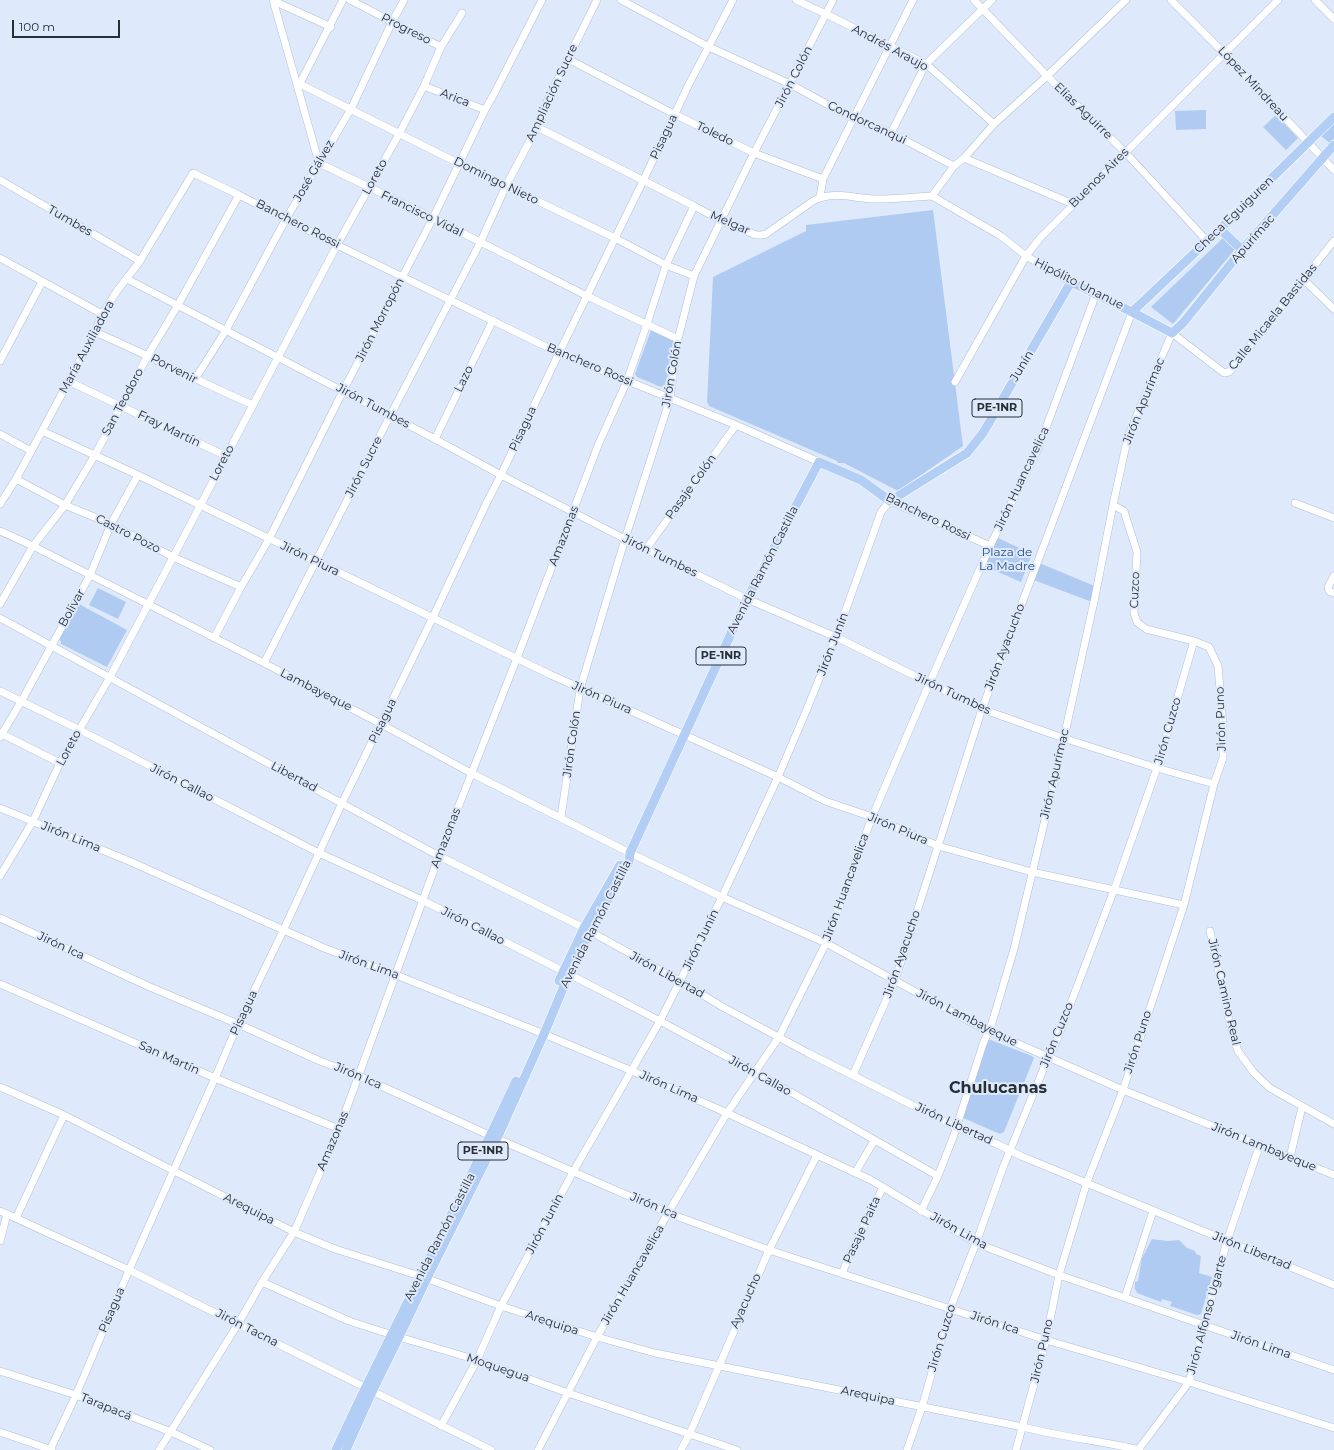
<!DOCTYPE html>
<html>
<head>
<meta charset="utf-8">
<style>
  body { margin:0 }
  #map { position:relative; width:1334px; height:1450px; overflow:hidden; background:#deeafb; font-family:Montserrat,sans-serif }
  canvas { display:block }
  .scale { position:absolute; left:12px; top:20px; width:108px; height:18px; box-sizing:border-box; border:2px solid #282e36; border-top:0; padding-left:5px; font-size:12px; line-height:14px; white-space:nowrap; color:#282e36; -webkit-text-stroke:3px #deeafb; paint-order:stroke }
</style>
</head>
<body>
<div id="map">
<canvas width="1334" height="1450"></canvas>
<div class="scale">100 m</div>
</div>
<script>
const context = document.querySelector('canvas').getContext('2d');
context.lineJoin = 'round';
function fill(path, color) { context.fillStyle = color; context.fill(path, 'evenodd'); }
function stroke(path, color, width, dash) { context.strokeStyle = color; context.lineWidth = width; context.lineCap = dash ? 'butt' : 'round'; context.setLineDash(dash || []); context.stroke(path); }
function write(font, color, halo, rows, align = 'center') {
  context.font = font + ' Montserrat,sans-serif'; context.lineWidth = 4; context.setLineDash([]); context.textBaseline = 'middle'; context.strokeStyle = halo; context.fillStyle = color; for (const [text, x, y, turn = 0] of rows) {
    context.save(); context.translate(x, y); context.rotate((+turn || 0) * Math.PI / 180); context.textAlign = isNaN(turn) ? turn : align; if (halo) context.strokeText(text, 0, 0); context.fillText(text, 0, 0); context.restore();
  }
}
fill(new Path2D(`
  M1206,110V129L1176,130L1175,111Z
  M1276,115L1298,138L1286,150L1263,127Z
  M1334,123V139L1330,143L1321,136Z
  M933,210L963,446L898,491L844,463H838L837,461L709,406L707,402L713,277L806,231V225Z
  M1223,238L1236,248L1173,324L1151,307Z
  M653,329L677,342L665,385L661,387L637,377L635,374L651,330Z
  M998,538L1032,554L1021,582L984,566Z
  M1037,562L1097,587L1092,602L1031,579Z
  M98,588L126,602L118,619L89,605Z
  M79,604L127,630L107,667L61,644L60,638Z
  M988,1039L1032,1056L1034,1058L1004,1132L1000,1134L961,1117Z
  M1152,1239L1168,1241L1179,1240L1187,1248L1195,1251L1196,1254L1201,1256L1199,1273L1212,1277L1201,1314L1197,1315L1170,1306L1172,1302L1162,1299L1161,1302L1137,1293L1135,1289V1282L1138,1281L1142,1258Z`), '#b0cbf2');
const minor = new Path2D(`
  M273,0L319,163L433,218L587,296L678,339
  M350,0L441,47
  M621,0L709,47L790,84L854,119L891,133L954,166
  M796,0L826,14L926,64L994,124
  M974,0L1047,76L1125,152L1207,241
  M1171,0L1225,54L1334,170
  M1315,0L1334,19
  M274,1L331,27
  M568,59L674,114L754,153L823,179
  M300,84L460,164L615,238L666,265L694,276
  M424,86L485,110
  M298,87L343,0
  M537,127L694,206L722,221L756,235H762L766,234L813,201C834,189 857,200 879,199C897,199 914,197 932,196
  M891,133L926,64L992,0
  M964,158L1073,204
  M0,180L140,261
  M932,196L954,166L964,158L994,124L1047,76L1126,0
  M932,196L1001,236L1026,256L1071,282
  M820,197L823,179L913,0
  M0,258L102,314
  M127,279L435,439L501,475L625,539L747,599L836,637L982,709L1063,738L1157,768L1214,784
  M1304,280L1334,309
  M95,332C148,355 200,382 253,405
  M0,361L42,282
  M195,379L226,330L286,219L351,109L392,22L404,0
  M68,381L226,456
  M955,382L1026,256L1040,238L1278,0
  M42,431L138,475L551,675L778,777L825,801L872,817L938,846L1032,872L1184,905
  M0,434L31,451
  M435,439L493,320
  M16,479L65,505L111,524L173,557L241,587
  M1295,503L1334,518
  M0,504L16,479L42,431L95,332L102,314L117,291L140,261L193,173L239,195L337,245L559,353L736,425L819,462
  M0,531L33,546L264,663L381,724L471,773L630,853L722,897L826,943L980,1027L1123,1090L1334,1175
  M646,549L736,425
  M1334,576L1328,587L1329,591L1334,593
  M0,604L33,546L65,505L95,455L148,355L178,305L239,195
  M0,618L439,856L584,928L680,981L721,1006L808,1053L956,1127L997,1144L1021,1156L1334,1285
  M214,638L241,587L269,539L343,391L433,218L485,110L494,94L542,0
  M264,663L390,416L480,243L506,186L537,127L549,97L597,0
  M0,691L78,729L319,853L422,900L563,971L660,1021L755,1072L938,1176
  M0,733L60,763
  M0,737L21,702L90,575L111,524L138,475
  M0,808L129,861L324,948L396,975L539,1032L632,1071L727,1113L871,1180L976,1243L1059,1275L1334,1370
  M561,817L580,689L625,539L670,399L678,339L694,276L754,153L833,0
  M0,876L33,821L60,763L110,677L148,605L337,245L399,134L424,86L441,47L462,13
  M0,918L150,987L238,1024L320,1061L359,1076L491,1136L668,1213L769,1250L1046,1340L1189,1382L1334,1428
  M1210,931L1232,1033L1238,1051L1254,1073L1270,1088L1334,1124
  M0,984L215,1078L339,1129
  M853,1075L895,980L982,709L1132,312
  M0,1087L64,1115L294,1232L335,1249L420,1276L501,1306L597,1337L655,1353L1023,1427C1062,1437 1101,1441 1140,1450
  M1290,1157L1302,1107
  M855,1173L874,1141
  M0,1211L129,1270L491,1450
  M921,1211L938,1176L954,1135L983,1044L992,1023L1014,949L1058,765L1095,597L1113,505L1128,436L1172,333L1224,373L1229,372L1334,241
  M16,1218L64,1115
  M0,1241L7,1214
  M842,1274L849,1256L883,1187
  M262,1282L349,1321L399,1337L477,1360L568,1393L737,1450
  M1125,1297L1153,1211
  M0,1371L76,1395L171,1432L210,1450
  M441,1426L477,1360L501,1306L573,1172L660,1021L722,897L778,777L807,709L836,637L881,512L890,501L990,546
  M0,1432L52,1450
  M50,1450L76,1395L129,1270L215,1078L238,1024L283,931L342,803L433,617L487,502L501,475L559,353L643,181L689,84L733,0
  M159,1450L238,1324L262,1282L294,1232L339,1129L439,856L517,658L599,443L627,381L647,324L666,265L694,206
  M538,1450L597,1337L668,1213L727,1113L779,1037L826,943L872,817L929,684L990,546L1038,449L1096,294
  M681,1450L690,1433L769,1250L817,1155
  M907,1450L922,1407L950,1309L976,1243L1004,1165L1048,1058L1054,1047L1114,890L1157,768L1194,641
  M1016,1450L1046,1340L1059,1275L1087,1182L1123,1090L1184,905L1214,784L1223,758V724L1218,666L1209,647L1194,641L1146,629L1137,622L1134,613L1137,552L1124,511L1113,505
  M1138,1450L1189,1382L1227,1241L1260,1144`);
const major = new Path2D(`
  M1220,229L1242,250
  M1132,312L1220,229L1334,117
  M559,981L584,928L620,865
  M336,1450C393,1326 459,1205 516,1081
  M346,1450L372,1392L399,1337L427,1278L500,1132L544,1034L569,974L590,932L629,862L630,853L747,599L819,462L861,480L890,501L967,453L983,433L1071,282L1132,312L1172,333L1183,323L1242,250L1334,145`);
stroke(minor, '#b0bed3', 8);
stroke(major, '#fff', 10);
stroke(minor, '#fff', 7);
stroke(major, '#b3cef5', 9);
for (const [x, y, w] of [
  [997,408,50],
  [721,656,50],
  [483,1151,50]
]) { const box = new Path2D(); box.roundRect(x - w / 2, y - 9, w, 18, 3); context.fillStyle = '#deeafb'; context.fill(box); stroke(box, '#282e36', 1); }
write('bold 11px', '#282e36', null, [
  ["PE-1NR",997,408],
  ["PE-1NR",721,656],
  ["PE-1NR",483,1151]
]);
write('12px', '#282e36', '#deeafb', [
  ["Progreso",406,29,27],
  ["Andrés Araujo",890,48,28],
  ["Jirón Colón",794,77,-63],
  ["López Mindreau",1253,84,47],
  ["Ampliación Sucre",552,93,-65],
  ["Arica",455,98,21],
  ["Elías Aguirre",1083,111,44],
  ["Condorcanqui",867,123,25],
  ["Toledo",715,134,26],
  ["Pisagua",664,137,-65],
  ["José Gálvez",314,171,-60],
  ["Loreto",375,177,-61],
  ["Buenos Aires",1099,178,-45],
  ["Domingo Nieto",496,181,26],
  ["Francisco Vidal",422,214,26],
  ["Checa Eguiguren",1234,215,-44],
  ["Tumbes",70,221,30],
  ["Melgar",730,223,24],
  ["Banchero Rossi",298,224,27],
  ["Apurímac",1253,239,-49],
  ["Hipólito Unanue",1079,284,27],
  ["Calle Micaela Bastidas",1273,317,-51],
  ["Jirón Morropón",380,320,-63],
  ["María Auxiliadora",87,347,-62],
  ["Banchero Rossi",590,365,23],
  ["Junín",1022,366,-59],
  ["Porvenir",174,369,27],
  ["Jirón Colón",672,374,-80],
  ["Lazo",464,379,-64],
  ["Jirón Apurímac",1144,401,-68],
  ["San Teodoro",123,402,-62],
  ["Jirón Tumbes",373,406,28],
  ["Fray Martín",169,429,26],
  ["Pisagua",523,429,-65],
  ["Loreto",222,463,-62],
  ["Jirón Sucre",364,467,-63],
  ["Jirón Huancavelica",1022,479,-65],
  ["Pasaje Colón",691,487,-54],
  ["Banchero Rossi",928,517,26],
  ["Castro Pozo",128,534,27],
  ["Amazonas",564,536,-69],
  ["Jirón Tumbes",660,556,26],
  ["Jirón Piura",310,559,26],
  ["Avenida Ramón Castilla",763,570,-63],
  ["Cuzco",1135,590,-88],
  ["Bolivar",72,608,-61],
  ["Jirón Junín",833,644,-69],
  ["Jirón Ayacucho",1005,647,-69],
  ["Lambayeque",316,690,27],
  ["Jirón Tumbes",953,694,25],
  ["Jirón Piura",602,698,24],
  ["Jirón Puno",1221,719,-92],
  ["Pisagua",383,721,-64],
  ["Jirón Cuzco",1168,731,-74],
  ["Jirón Colón",572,744,-82],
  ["Loreto",69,748,-62],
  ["Jirón Apurímac",1055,774,-77],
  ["Libertad",294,777,28],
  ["Jirón Callao",182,783,27],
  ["Jirón Piura",898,829,23],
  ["Jirón Lima",71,837,22],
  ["Amazonas",446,838,-69],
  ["Jirón Huancavelica",846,887,-70],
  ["Avenida Ramón Castilla",596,924,-63],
  ["Jirón Callao",473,926,27],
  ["Jirón Junín",701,940,-64],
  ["Jirón Ica",61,946,25],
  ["Jirón Ayacucho",902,954,-71],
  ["Jirón Lima",369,965,20],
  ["Jirón Libertad",667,975,29],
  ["Jirón Camino Real",1224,992,77],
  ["Pisagua",244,1013,-65],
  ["Jirón Lambayeque",967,1018,27],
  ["Jirón Cuzco",1057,1035,-68],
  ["Jirón Puno",1138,1042,-72],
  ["San Martín",169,1058,24],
  ["Jirón Ica",358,1076,23],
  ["Jirón Callao",760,1076,29],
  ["Jirón Lima",669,1087,24],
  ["Jirón Libertad",954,1124,25],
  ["Amazonas",333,1141,-67],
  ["Jirón Lambayeque",1264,1147,22],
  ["Jirón Ica",654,1206,23],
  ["Arequipa",249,1209,27],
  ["Jirón Junín",545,1224,-62],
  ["Pasaje Paita",862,1230,-65],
  ["Jirón Lima",959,1231,29],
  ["Avenida Ramón Castilla",440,1237,-63],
  ["Jirón Libertad",1252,1251,22],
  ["Jirón Huancavelica",633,1275,-60],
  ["Ayacucho",746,1301,-66],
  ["Pisagua",112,1310,-67],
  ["Jirón Alfonso Ugarte",1207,1315,-75],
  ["Arequipa",552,1323,18],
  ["Jirón Ica",995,1323,18],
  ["Jirón Tacna",247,1328,27],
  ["Jirón Cuzco",942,1338,-73],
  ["Jirón Lima",1261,1345,19],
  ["Jirón Puno",1042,1351,-77],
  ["Moquegua",498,1368,19],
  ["Arequipa",868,1396,12],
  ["Tarapacá",106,1407,22]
]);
write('12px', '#274e86', '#deeafb', [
  ["Plaza de",1007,552],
  ["La Madre",1007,566]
]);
write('bold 16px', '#282e36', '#deeafb', [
  ["Chulucanas",998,1088]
]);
</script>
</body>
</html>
